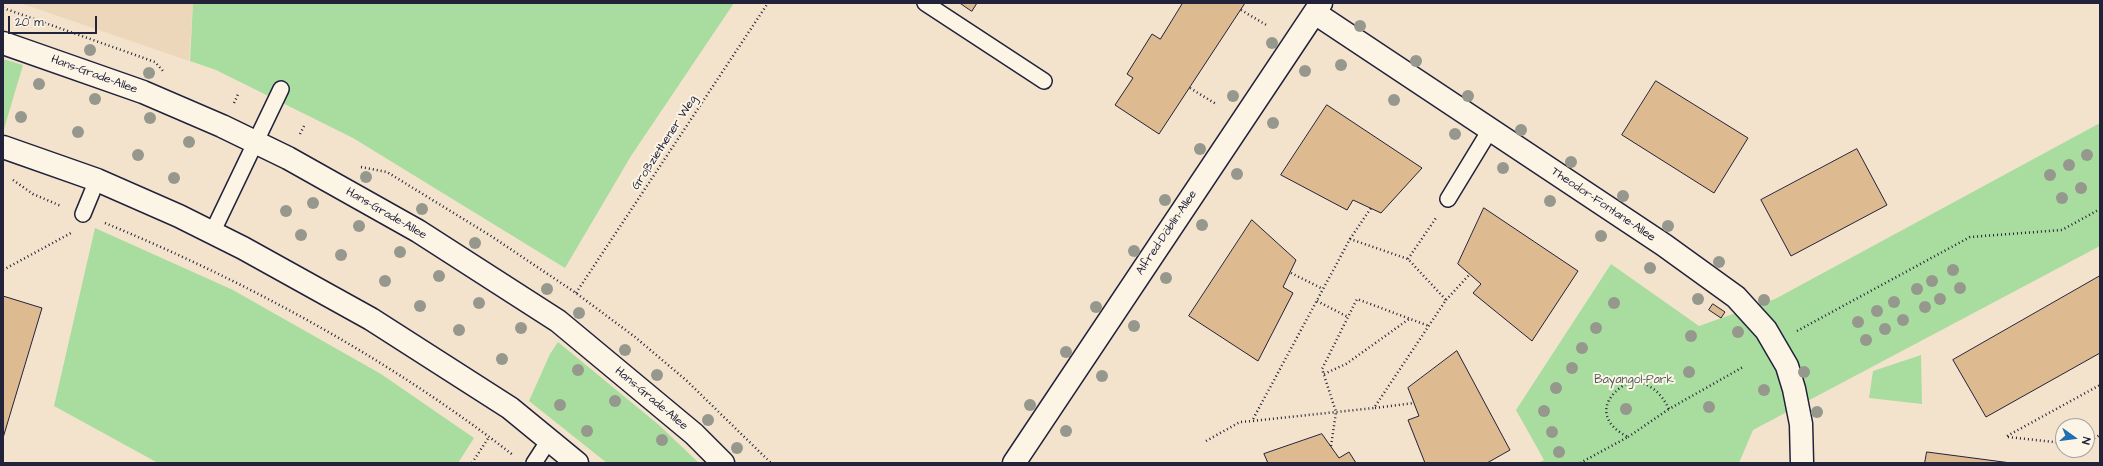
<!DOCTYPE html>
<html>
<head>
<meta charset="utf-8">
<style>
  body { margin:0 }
  #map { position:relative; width:2103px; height:466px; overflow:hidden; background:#f3e3cc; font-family:"Architects Daughter",sans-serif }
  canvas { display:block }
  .frame { position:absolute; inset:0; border:4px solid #22223b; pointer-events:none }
  .north { position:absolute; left:2055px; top:418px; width:40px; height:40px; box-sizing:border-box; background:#fcf5e5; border:1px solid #a5a1a1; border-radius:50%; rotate:104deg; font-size:11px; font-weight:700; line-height:16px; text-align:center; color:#22223b }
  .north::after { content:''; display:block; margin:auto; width:14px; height:18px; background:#1f6fb2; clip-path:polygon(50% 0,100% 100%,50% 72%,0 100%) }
  .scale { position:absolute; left:8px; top:16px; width:89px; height:18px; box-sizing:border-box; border:2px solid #22223b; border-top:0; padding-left:5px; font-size:12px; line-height:14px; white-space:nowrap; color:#22223b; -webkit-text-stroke:3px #fcf5e5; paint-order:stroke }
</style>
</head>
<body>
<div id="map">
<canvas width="2103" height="466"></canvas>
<div class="frame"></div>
<div class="north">N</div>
<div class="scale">20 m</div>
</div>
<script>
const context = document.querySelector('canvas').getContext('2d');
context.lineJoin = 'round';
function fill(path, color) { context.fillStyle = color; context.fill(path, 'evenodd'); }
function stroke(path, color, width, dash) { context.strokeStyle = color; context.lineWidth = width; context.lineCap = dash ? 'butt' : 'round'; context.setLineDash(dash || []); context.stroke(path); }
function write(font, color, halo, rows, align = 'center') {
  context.font = font + ' "Architects Daughter",sans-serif'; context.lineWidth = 4; context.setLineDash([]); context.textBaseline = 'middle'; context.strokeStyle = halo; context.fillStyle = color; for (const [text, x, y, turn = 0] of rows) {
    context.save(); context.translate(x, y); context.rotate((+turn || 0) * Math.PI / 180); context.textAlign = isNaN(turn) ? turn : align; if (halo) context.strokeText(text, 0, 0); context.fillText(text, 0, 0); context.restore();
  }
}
fill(new Path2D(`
  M20,3H193L189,61Z`), '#edd7ba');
fill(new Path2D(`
  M193,3H734L631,156L565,268L353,138L216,70L190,61Z
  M3,59L23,65L4,129H3Z
  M2100,123V246L1753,430L1739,463H1538L1544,460L1516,410L1611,264L1699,326L1775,299Z
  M95,228L233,290L381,374L474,438L458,463H158L54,406Z
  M558,342L659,425L699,463H607L529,401L550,354Z
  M1921,355L1922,404L1869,398L1873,371Z`), '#a9dd9f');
const building = new Path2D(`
  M960,3H977L972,11Z
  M1183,3H1245L1159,134L1115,105L1133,78L1127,74L1152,34L1160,39Z
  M1656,81L1748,138L1714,193L1622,135Z
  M1327,105L1422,168L1381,213L1353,200L1347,210L1281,175Z
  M1857,149L1887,205L1791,256L1761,200Z
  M1484,208L1578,271L1532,341L1473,293L1481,284L1458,264Z
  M1252,220L1296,260L1283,287L1293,293L1258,361L1189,316Z
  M2100,276V353L1986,417L1953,360Z
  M3,296L42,308L3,438Z
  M1713,304L1725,312L1721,318L1709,310Z
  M1457,351L1510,450L1487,463H1425L1408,420L1419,416L1408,388Z
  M1322,434L1339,458L1349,452L1356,463H1268L1264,454Z
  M1927,452L2011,463H1925Z`);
fill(building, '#deba90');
stroke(building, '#22223b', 1);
const lane = new Path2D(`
  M925,3L1044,81
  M1448,199L1490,130
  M83,214L97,180
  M212,233L281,89
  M534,463L549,440`);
const street = new Path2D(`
  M1315,13L1664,245L1736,297L1766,330L1787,366L1794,389L1801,424L1802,463
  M1014,463L1321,3`);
const secondary = new Path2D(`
  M3,43L143,92L222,126L288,158L418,231L558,321L694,434L723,463
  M3,147L97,180L179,216L243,248L371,319L510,408L577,463`);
stroke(lane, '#22223b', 18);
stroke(street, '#22223b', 25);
stroke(secondary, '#22223b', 25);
stroke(new Path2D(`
  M3,8L155,62L163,71
  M1241,10L1268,26
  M1190,88L1216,104
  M234,103L239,92
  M300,134L305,124
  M361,167L387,172L491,236L576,293L635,337L687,381L771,463
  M13,180L33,194L61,206
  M105,223C250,283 389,359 513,455
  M1350,239L1371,208
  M1408,259L1436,218
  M3,270L71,233
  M1291,273L1323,289
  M576,293L768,3
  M1446,300L1470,274
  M1317,301L1348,317
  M1797,331L1970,237L2062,230L2100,209
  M1324,374L1346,364L1409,319
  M1375,408L1414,403
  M2007,436L2100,385
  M1628,437L1669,409
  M2008,437L2063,443
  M1206,441L1240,422L1252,421L1374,408L1446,300L1408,259L1350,239L1252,421
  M2087,442L2100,435
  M1331,446L1336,412L1322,369L1357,299L1429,326
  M472,463L489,437
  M1580,463L1628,437C1594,420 1603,393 1634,380C1652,385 1661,393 1669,409L1743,367`), '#22223b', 2.5, [1, 3]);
stroke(lane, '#fcf5e5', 15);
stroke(street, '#fcf5e5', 22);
stroke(secondary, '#fcf5e5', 22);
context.fillStyle = '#96988d';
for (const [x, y] of [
  [1360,26],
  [1272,43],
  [90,50],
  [1416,61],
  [1341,65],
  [1305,71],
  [149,73],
  [39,84],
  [1233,96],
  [1468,96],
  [95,99],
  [1394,100],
  [21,117],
  [150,118],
  [1273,123],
  [1521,130],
  [78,132],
  [1455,134],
  [189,142],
  [1200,149],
  [138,155],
  [2087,155],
  [1571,162],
  [2069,165],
  [1503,168],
  [1237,174],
  [2050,175],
  [366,177],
  [174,178],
  [2081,188],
  [1623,196],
  [2062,198],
  [1165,200],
  [1550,201],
  [313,203],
  [422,209],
  [286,211],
  [1202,225],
  [359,226],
  [1668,226],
  [301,235],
  [1601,236],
  [475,243],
  [1134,251],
  [400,252],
  [341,255],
  [1719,262],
  [1650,268],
  [1953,270],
  [439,276],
  [1166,278],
  [385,281],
  [1932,281],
  [1960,288],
  [547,289],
  [1917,289],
  [1698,299],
  [1940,299],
  [1764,300],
  [1894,302],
  [479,303],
  [1614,303],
  [420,306],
  [1096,307],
  [1925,307],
  [1877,311],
  [579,313],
  [1903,320],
  [1858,322],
  [1134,326],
  [521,328],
  [1596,328],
  [1885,329],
  [459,330],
  [1738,332],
  [1691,336],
  [1866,340],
  [1582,348],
  [625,350],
  [1066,352],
  [502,359],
  [1572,368],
  [578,370],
  [1689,372],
  [1804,372],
  [657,375],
  [1102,376],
  [1556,388],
  [1764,390],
  [615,401],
  [560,405],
  [1030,405],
  [1709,407],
  [1626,409],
  [1544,411],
  [1817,412],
  [708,420],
  [587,431],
  [1066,431],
  [1552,432],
  [662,440],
  [737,448],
  [1559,452]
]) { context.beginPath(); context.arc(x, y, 6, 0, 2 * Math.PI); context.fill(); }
write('12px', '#22223b', '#fcf5e5', [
  ["Hans-Grade-Allee",94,75,20],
  ["Großziethener Weg",665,143,-57],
  ["Theodor-Fontane-Allee",1603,205,34],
  ["Hans-Grade-Allee",386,214,30],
  ["Alfred-Döblin-Allee",1167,233,-56],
  ["Hans-Grade-Allee",651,399,40]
]);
write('12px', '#4a5a59', '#fcf5e5', [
  ["Bayangol-Park",1634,380]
]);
</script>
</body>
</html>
